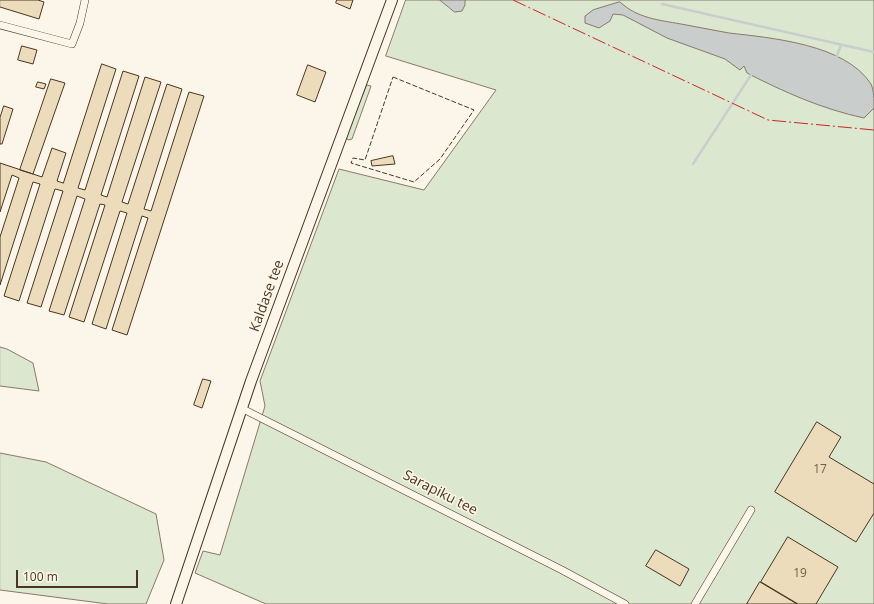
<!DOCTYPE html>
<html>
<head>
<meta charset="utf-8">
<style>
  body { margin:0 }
  #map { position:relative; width:874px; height:604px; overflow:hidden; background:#fbf6e9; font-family:"Open Sans",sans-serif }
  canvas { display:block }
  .scale { position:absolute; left:16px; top:570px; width:122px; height:18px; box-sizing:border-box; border:2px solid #4a3520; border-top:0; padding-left:5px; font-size:12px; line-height:14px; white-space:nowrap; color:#4a3520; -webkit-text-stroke:3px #fbf6e9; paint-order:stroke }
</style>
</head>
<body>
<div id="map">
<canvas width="874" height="604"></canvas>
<div class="scale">100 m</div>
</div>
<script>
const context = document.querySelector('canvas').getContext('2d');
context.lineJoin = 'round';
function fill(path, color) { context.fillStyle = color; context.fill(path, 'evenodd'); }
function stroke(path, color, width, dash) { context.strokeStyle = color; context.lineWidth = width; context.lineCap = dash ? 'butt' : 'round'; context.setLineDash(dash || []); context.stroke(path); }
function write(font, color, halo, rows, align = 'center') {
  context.font = font + ' "Open Sans",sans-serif'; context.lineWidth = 3; context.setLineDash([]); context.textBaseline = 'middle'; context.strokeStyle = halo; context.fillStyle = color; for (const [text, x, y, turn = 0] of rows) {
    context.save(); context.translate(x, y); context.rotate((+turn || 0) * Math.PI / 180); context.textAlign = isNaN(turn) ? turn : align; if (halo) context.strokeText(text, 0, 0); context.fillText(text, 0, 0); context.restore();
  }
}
const green = new Path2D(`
  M406,0H874V604H266L195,573L203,551L220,555L265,406L260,381L339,169L424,190L496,90L386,56Z
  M367,85L371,86L370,89L352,139L348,140L346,137L347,134Z
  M0,347L7,349L33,363L39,391L0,386Z
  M0,453L46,462L156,514L164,560L146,604H108L0,590Z`);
fill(green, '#dce7d0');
stroke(green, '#887966', 1);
const water = new Path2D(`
  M440,0H465V5L462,11L455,12Z
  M620,2C637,18 658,20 681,24C697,27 713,30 729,33C772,38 845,44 871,84C874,91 874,100 874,108L864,118C822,109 784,92 747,73L744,66L740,70L725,59L667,38L623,15L613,14L610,21L599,28L585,23V16L593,10Z`);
fill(water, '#c9cecd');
stroke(water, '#887966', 1);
stroke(new Path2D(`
  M662,4L874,52
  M836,58L841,45
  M693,164L751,75`), '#c9cecd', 2.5);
const building = new Path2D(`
  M0,0H38L44,2L39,19L0,7Z
  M337,0H353L350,9L336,3Z
  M22,46L37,50L33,64L18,60Z
  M102,64L116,69L78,188L85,190L123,71L139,76L101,195L107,197L145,77L161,82L122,202L128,204L167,84L182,89L144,209L151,211L189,92L204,96L127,335L112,330L148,218L142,216L106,329L92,324L127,213L120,211L84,322L69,317L105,205L100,204L64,315L49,311L85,199L77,196L41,307L27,303L63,191L55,189L19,301L4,296L40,184L33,182L0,285V237L19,178L12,175L0,212V163L42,177L52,148L66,153L57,181L63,183Z
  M308,65L326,72L315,102L297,95Z
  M51,79L65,83L33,174L20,170Z
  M38,82L46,84L44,89L36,87Z
  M4,106L13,109L2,144H0V118Z
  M393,156L395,164L372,166L371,161Z
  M203,379L211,381L202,408L194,405Z
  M817,422L841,437L829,457L874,484V513L856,542L775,492Z
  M788,537L838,567L816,604H798L761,582Z
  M656,550L689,569L680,586L646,566Z
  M760,582L797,604H747Z`);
fill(building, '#ecdcbc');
stroke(building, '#4a3520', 1);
const street = new Path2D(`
  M0,25L72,44L80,23L85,0
  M241,408L562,570L625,604
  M695,604L751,510`);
const secondary = new Path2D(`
  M176,604L251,381L392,0`);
stroke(street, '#4a3520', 8);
stroke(secondary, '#4a3520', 12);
stroke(street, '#fbf6e9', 7);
stroke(secondary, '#fbf6e9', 10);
stroke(new Path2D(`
  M393,77L474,110L440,159L414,182L351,163L353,158L365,160Z`), '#4a3520', 1, [5, 2]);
stroke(new Path2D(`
  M513,0L768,120L874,130`), '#c62828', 1, [14, 3, 2, 3]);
write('12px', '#725f47', null, [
  ["17",820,470],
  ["19",800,574]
]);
write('14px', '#4a3520', '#fbf6e9', [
  ["Kaldase tee",267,296,-70],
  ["Sarapiku tee",440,493,27]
]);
</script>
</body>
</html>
